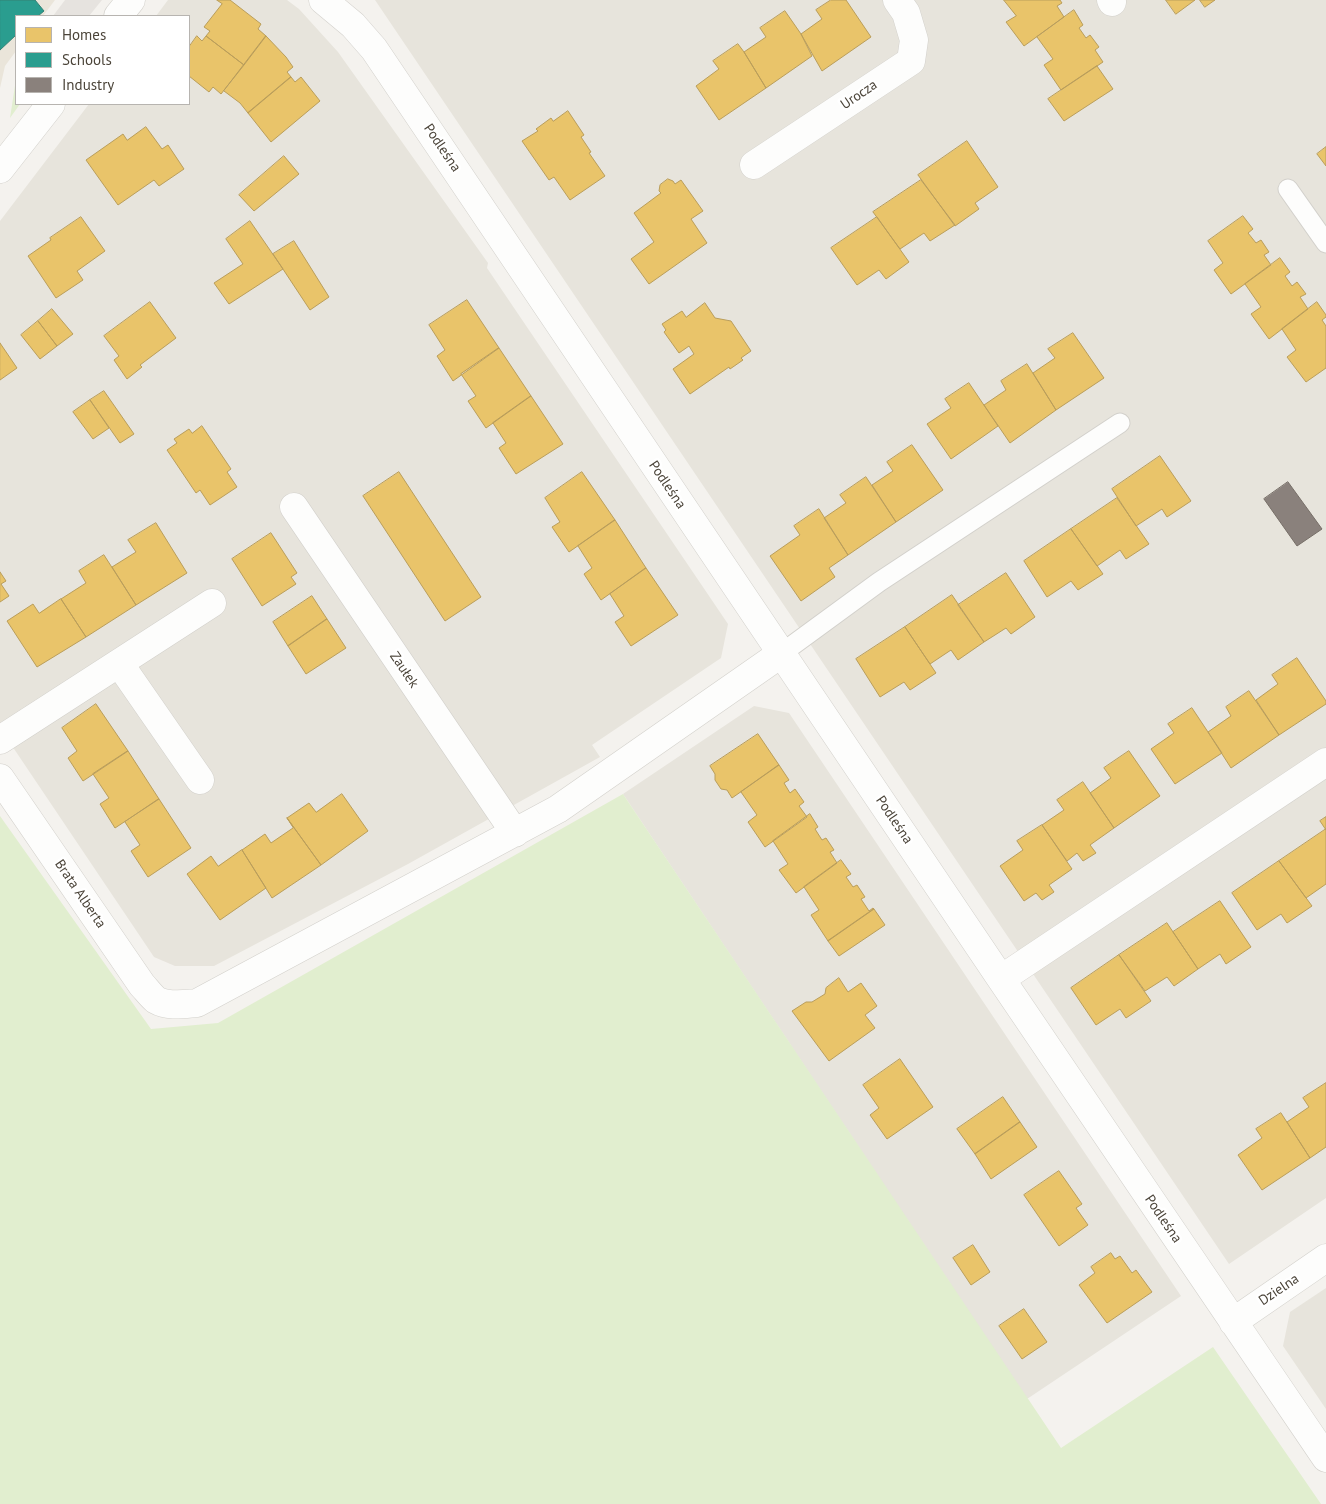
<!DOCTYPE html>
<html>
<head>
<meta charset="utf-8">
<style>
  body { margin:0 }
  #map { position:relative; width:1326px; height:1504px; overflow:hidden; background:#f4f2ee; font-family:"PT Sans",sans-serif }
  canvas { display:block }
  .legend { position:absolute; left:15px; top:15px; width:175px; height:90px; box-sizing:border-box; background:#fff; border:1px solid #b7b4b0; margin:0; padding:6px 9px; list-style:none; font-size:15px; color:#4b4439 }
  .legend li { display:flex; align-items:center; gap:10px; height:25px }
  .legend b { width:25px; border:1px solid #b7b4b0 }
</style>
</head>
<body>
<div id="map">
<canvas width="1326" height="1504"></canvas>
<ul class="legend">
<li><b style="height:14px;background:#e9c46a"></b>Homes</li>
<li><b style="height:14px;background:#2a9d8f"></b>Schools</li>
<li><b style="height:14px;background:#8a817c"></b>Industry</li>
</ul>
</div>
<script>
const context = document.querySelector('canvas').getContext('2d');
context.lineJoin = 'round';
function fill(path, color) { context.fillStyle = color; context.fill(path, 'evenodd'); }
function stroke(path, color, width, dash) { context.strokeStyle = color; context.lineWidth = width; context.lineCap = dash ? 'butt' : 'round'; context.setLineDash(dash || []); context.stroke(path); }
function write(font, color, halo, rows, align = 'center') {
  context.font = font + ' "PT Sans",sans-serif'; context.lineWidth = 5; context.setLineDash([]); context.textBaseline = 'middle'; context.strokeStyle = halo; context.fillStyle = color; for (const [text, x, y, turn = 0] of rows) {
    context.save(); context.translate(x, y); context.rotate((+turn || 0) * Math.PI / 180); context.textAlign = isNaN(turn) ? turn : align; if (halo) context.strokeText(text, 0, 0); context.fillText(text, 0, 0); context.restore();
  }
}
fill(new Path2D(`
  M168,0H287L299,9L338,52L488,263L487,268L728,624L721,658L592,745L600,757L408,864L214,966H175L154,957L0,728V221L89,104H189V16H156Z
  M375,0H1326V1198L1229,1264Z
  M754,706L789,713L1181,1296L1027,1399L623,794Z
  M1326,1288V1409L1283,1346L1290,1312Z`), '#e7e4dc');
fill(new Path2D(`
  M0,0H55L43,16H16V51L5,66L0,88Z`), '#eae5da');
fill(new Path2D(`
  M16,79V104H20L10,118Z
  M623,794L1061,1448L1213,1347L1321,1504H0V816L151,1029L218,1023Z`), '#e1eecf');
fill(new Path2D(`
  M65,0H102L89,16H53Z`), '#e6e3df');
const homes = new Path2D(`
  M217,0H230L261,24L258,29L266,36L244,65L206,36L210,31L204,27L222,4Z
  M831,0H846L871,37L822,71L801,34L822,19L816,10Z
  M1004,0H1060L1062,3L1057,6L1064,17L1024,46L1006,22L1016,16Z
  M1166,0H1195L1176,14Z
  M1200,0H1215L1205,7Z
  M1074,10L1083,25L1079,28L1086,38L1090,35L1099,47L1095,50L1103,62L1061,90L1044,65L1053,59L1037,37Z
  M785,11L801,34L812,56L766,88L744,52L766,37L760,28Z
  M197,36L202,41L206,36L244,65L221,94L213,87L209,92L189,76V47Z
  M266,36L286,57L293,67L287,72L291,77L248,113L240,103L224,91Z
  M738,44L744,52L766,88L719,120L696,86L719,69L713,61Z
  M1097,66L1113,89L1064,121L1048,99Z
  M291,77L295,82L301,77L320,101L271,142L248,113Z
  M568,111L584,135L581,137L591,152L589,153L605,176L570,200L554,177L549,180L522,141L538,131L536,129L551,118L553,121Z
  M146,127L162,149L168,145L184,169L159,186L154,180L118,205L86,160L123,134L127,140Z
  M967,141L998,187L975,203L979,209L955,226L918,175Z
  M1326,147V166L1317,154Z
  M284,156L299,174L254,211L239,195Z
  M668,179L673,181L675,184L681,180L703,211L691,219L707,243L649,284L631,259L654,242L634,213L661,193L659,191L660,185Z
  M921,180L955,225L930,241L924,233L900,249L873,212Z
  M1243,216L1253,229L1248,233L1256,243L1261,240L1269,252L1264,255L1271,265L1231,294L1214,270L1223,263L1208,241Z
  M81,217L105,251L77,271L83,280L56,298L28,256L51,240L50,238Z
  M877,217L909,262L886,279L879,270L857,285L831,248Z
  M250,221L283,269L229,304L214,283L243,264L226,239Z
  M294,241L329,297L310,310L273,254Z
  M1280,258L1290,272L1285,276L1292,286L1297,282L1306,294L1300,297L1308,309L1269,339L1251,314L1261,307L1245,284Z
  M467,300L499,348L453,381L437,356L445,350L429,325Z
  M150,302L176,338L140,365L142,367L127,379L114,360L119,356L104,336Z
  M1317,302L1326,315V317L1322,320L1326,326V368L1306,382L1287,357L1296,350L1282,329Z
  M705,303L715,318L731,321L751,351L741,358L743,360L730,369L729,367L690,394L673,369L694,354L689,346L679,353L664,332L666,330L662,324L682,311L686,317Z
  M52,309L73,334L57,346L38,321Z
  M38,321L57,346L40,359L21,335Z
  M1073,333L1104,378L1056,410L1033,373L1055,358L1048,349Z
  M0,343L17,368L0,380Z
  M499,348L531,396L486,428L468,401L476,396L461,374Z
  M1027,364L1056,410L1010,443L984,405L1006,390L1001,381Z
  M969,383L998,426L951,459L927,424L951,408L945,399Z
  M104,391L134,434L120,443L90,400Z
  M531,396L563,444L516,474L499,448L506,443L493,423Z
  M90,400L109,428L93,439L73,412Z
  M202,426L231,469L227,472L237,487L210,505L200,490L196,493L167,450L177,443L174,439L189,429L192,433Z
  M912,445L943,490L896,522L872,485L893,471L887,462Z
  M1160,456L1191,501L1167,517L1162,509L1136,526L1112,489Z
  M399,472L481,597L445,621L363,496Z
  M582,472L615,520L569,552L552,527L560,522L545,498Z
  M866,477L896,522L848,555L824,518L846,503L840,495Z
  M1117,498L1149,544L1126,559L1120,550L1097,566L1071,529Z
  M819,509L848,555L829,568L835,577L801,601L770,556L800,535L794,526Z
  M615,520L646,568L601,600L584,574L592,568L578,546Z
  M156,523L187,573L136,605L112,567L136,552L128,540Z
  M1071,529L1103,574L1078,590L1071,581L1047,597L1024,561Z
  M271,533L297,573L291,577L296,584L262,606L232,559Z
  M104,555L136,605L86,637L61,599L86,583L79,571Z
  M646,568L678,615L631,646L615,622L624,616L610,594Z
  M0,572L6,581L1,584L9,596L0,602Z
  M1006,573L1035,617L1011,634L1006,628L984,642L958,605Z
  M952,595L984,642L958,660L951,650L930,664L905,627Z
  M312,596L327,619L288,646L273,622Z
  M61,599L86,637L37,667L7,621L33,604L39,613Z
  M327,619L346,648L306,674L288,646Z
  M905,627L936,673L910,690L904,682L880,697L856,659Z
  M1297,658L1326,701V704L1279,735L1256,700L1278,684L1272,675Z
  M1249,691L1279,735L1231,768L1208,732L1231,716L1226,707Z
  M96,704L128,751L83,781L68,758L77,751L62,728Z
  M1192,708L1222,753L1175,784L1151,749L1174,733L1168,724Z
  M758,734L779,765L732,798L727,790L721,789L715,780V774L710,766Z
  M128,751L159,799L115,828L100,804L109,798L93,774Z
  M1129,751L1160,796L1114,828L1090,793L1111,778L1104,768Z
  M779,765L789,780L784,783L790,793L795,789L804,802L799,806L807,817L765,847L748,822L757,815L741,792Z
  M1083,782L1114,828L1090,845L1096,853L1083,861L1077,853L1067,861L1042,825L1064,810L1057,800Z
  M342,794L368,831L321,865L287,818L309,803L316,812Z
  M159,799L191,848L148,877L131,851L140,845L125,822Z
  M810,814L818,827L815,829L822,840L826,838L834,850L830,852L837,863L796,893L779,870L788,864L773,841Z
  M1326,817V830L1320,821Z
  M287,818L321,865L272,898L242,850L265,834L271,843L293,828Z
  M1042,825L1072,869L1049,885L1054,892L1042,900L1036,893L1024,901L1000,866L1023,850L1017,841Z
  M1326,829V884L1306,898L1279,861Z
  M242,850L266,888L220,920L187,874L211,856L218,866Z
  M841,860L851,874L846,877L853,887L857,885L865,897L861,899L869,911L873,908L874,909L828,941L811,915L819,910L804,887Z
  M1279,861L1312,906L1287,923L1281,914L1257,930L1232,893Z
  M1220,901L1251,947L1226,964L1220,954L1198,969L1173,932Z
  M874,909L885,925L839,956L828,941Z
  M1167,923L1198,969L1174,986L1167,977L1145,991L1119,955Z
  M1119,955L1151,1001L1126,1018L1120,1009L1096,1025L1071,988Z
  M839,978L848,992L861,983L877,1006L865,1015L875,1028L829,1061L792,1011L806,1002H812L825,994L826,988Z
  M900,1059L933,1107L887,1139L870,1115L879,1108L863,1085Z
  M1326,1083V1147L1310,1158L1287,1122L1309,1107L1303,1098Z
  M1003,1097L1020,1122L975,1154L957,1129Z
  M1281,1113L1310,1158L1262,1190L1238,1155L1262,1138L1256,1129Z
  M1020,1122L1037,1147L991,1179L975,1154Z
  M1059,1171L1082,1204L1076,1208L1088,1225L1059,1246L1024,1195Z
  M973,1245L990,1272L971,1285L953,1258Z
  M1111,1253L1115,1259L1120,1256L1132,1273L1136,1270L1152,1292L1107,1323L1079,1285L1095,1273L1091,1267Z
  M1024,1309L1047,1342L1022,1359L999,1326Z`);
fill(homes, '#e9c46a');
stroke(homes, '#ba9e5b', 1);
const schools = new Path2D(`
  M0,0H35L44,11L38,16H16V35L0,50Z`);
fill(schools, '#2a9d8f');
stroke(schools, '#348275', 1);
const industry = new Path2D(`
  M1288,482L1322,529L1297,546L1264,499Z`);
fill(industry, '#8a817c');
stroke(industry, '#776f68', 1);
const lane = new Path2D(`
  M1288,189L1326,243
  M782,653L879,582L1120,423`);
const street = new Path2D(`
  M323,0L353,25L374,49L1001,979L1326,1458
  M1111,0L1112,2
  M118,16L131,0
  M754,165L911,61L914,40L906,13L897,0
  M0,169L51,104
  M294,507L515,833
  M119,663L200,780
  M0,740L212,603
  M0,778L142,985C146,989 151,996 156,1000C168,1007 184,1004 197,1003L558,809L782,653
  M1001,979L1326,762
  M1233,1322L1326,1258`);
stroke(lane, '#d2d0cb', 21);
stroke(street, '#d2d0cb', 29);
stroke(lane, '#fdfdfc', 19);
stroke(street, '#fdfdfc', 28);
write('14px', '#4b4439', '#fff', [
  ["Urocza",859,95,-34],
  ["Podleśna",442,148,56],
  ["Podleśna",667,485,56],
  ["Zaułek",404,670,56],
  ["Podleśna",894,820,56],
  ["Brata Alberta",80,894,56],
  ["Podleśna",1163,1219,56],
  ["Dzielna",1279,1290,-34]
]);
</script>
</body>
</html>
